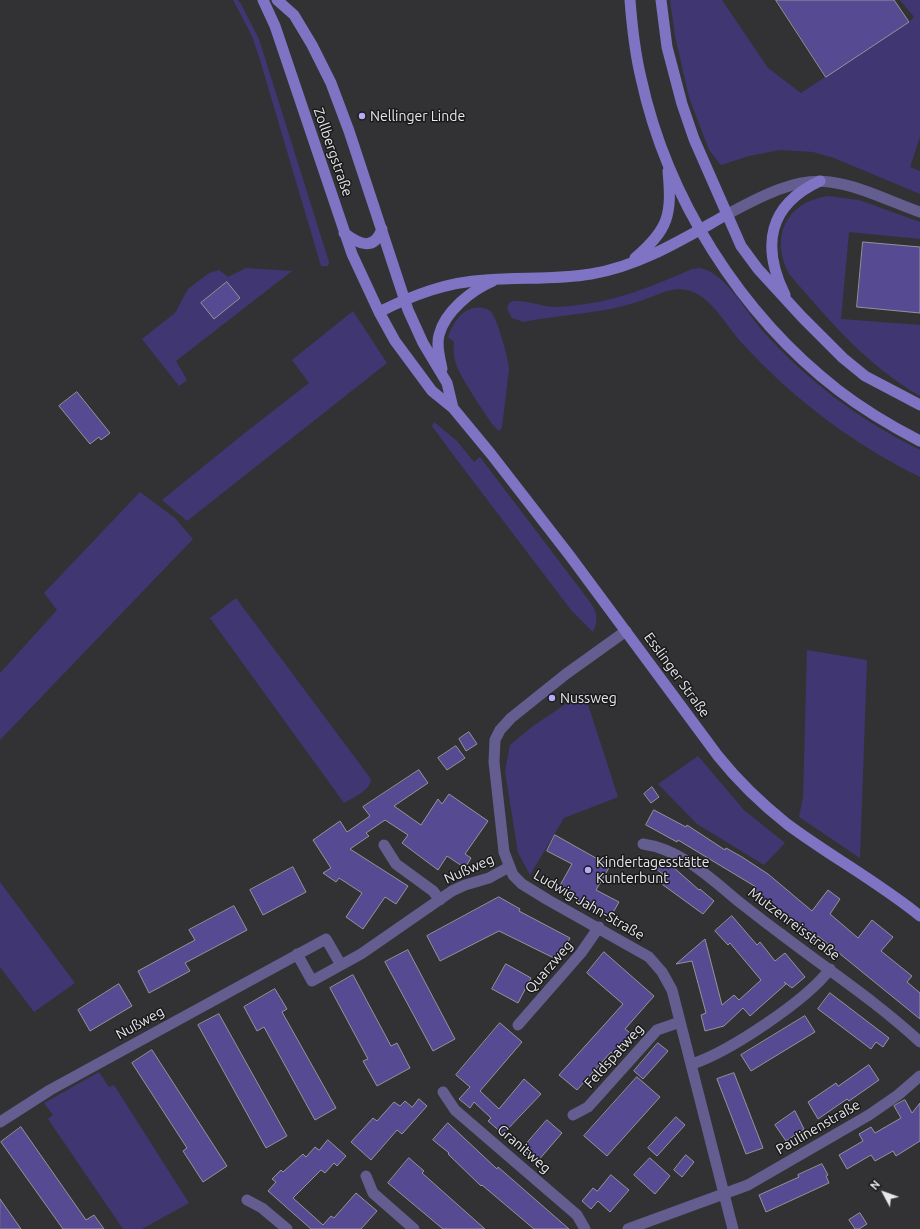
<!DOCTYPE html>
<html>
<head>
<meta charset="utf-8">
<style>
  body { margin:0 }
  #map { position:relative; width:920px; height:1229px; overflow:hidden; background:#323235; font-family:Ubuntu,sans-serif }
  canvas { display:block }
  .north { position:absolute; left:864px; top:1173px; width:40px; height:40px; -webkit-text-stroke:3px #1a1a1c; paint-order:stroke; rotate:311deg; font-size:11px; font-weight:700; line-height:16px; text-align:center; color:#e8e8ea }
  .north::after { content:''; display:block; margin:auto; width:14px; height:18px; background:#e8e8ea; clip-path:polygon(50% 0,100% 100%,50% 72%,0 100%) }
</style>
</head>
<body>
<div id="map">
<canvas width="920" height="1229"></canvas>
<div class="north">N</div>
</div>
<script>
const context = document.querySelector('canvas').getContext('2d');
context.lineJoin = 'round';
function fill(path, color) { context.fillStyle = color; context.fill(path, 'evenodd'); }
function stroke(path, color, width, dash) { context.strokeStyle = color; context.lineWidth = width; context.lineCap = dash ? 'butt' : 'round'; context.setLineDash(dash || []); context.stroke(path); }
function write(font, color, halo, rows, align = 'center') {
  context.font = font + ' Ubuntu,sans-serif'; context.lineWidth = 3; context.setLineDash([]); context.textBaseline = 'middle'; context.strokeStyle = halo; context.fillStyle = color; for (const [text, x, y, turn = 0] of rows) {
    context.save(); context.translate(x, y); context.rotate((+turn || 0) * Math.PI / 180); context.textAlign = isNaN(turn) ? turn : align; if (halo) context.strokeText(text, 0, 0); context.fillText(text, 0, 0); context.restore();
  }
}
fill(new Path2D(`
  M233,0H238L241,4L259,39L329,262L328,266H321L260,60L252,36Z
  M670,0H722L768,68L801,93L909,22L914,17L900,0H920V137L910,167L920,171V194L834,158L813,152L780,150L749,156L721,165L709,150L689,97L675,36Z
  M827,196L859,200L920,222V239L849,232L841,319L920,325V396C864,363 831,322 789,274C770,238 785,203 827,196Z
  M246,268L292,271L176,361L187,380L179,386L142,339L175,313L188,289L209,273L219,270L228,277Z
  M700,268C724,272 746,311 761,329C806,380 859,420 920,450V477C853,444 793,399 742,343C724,324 710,291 680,289C670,288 650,298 640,301C603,314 562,314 524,322L512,318L507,309L509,303L513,301C528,300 543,307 558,307C610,304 646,289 692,269Z
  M473,308C479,307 486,307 491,312C497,317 509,361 509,369L502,427L499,431C492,427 461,377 457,367C454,359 453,351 454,342L448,337C453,324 459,312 473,308Z
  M353,311L387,363L187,521L162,500L246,432L309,383L292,360Z
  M434,422L457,441L474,462L480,457L584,594C594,607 601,616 593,632L571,610L451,452L432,426Z
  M140,492L175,518L193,539L0,740V673L57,610L44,593Z
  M236,598L371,779C371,790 353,798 344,803L210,618Z
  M807,650L867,660L860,858L799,817L803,797Z
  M584,692L618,797L564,818L530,875L518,853L505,771L510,745L533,726Z
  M698,756L744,810L785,843L764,865L697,824L658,784Z
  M0,882L75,983L34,1012L0,967Z
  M99,1072L109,1087L114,1085L189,1203L142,1229H123L48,1119L53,1115L44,1103Z`), '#403672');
const building = new Path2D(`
  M776,0H894L909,22L826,77Z
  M863,242L920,247V313L857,307Z
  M227,282L240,298L214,319L201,303Z
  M77,392L110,433L101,440L99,437L90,444L59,406Z
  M469,732L477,744L466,751L459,739Z
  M456,746L465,758L447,770L438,758Z
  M419,770L428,783L394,806L421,825L438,799L442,804L449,794L488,821L465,854L471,858L465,868L447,856L438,870L402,843L408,835L385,820L366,833L369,836L350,849L408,886L396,904L385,897L363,929L346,917L362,893L339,878L336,882L323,873L331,868L313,840L340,821L347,832L370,816L363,807Z
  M652,787L659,797L651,803L644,794Z
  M654,810L686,827L687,825L725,850L726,848L742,857L768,874L812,911L828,890L840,899L830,914L858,938L872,920L893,937L881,951L912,976L907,982L920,993V1019L818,936L814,941L753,890L756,887L678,840L677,842L646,825Z
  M555,835L610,866L596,890L619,902L610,918L558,889L572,864L547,851Z
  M663,858L699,890L700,889L714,901L703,914L659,882L665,876L655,868Z
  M293,867L306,892L263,915L250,890Z
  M499,897L520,909L519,911L570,938L558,960L499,931L440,961L427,936Z
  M234,906L247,930L185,963L190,971L149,993L138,971L195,940L189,930Z
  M732,916L757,945L760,942L775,961L785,953L805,977L792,988L784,982L786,984L750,1016L743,1008L724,1026L705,1031L701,1015L706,1013L692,961L676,964L705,939L722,1005L734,995L739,1000L761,980L730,943L728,945L715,931Z
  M408,950L455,1039L433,1051L385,962Z
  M604,952L654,996L625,1029L633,1035L615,1056L611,1052L577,1090L559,1075L623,1004L587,973Z
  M506,964L531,978L518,1003L492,989Z
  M353,975L391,1046L397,1043L410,1068L377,1086L363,1061L368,1059L330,988Z
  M119,984L132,1006L90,1031L78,1010Z
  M275,989L287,1009L282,1012L336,1108L315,1120L264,1027L257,1031L244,1007Z
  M830,993L889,1038L883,1047L876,1042L871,1049L818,1009Z
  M219,1014L287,1136L266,1148L198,1025Z
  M805,1016L815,1032L751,1071L741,1055Z
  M500,1023L522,1042L480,1091L499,1109L524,1079L541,1094L503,1134L488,1121L491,1118L474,1102L470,1108L459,1099L470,1087L456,1075Z
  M658,1043L668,1051L643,1079L634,1071Z
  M152,1050L227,1166L203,1182L183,1151L187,1148L132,1063Z
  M869,1065L879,1080L849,1101L847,1099L818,1119L808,1102L836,1083L838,1086Z
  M734,1073L763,1148L746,1154L717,1079Z
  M637,1077L660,1097L607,1156L584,1136Z
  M419,1099L427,1106L402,1134L397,1130L371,1160L351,1142L373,1118L377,1121L394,1102L400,1106L405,1101L412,1107Z
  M905,1100L912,1113L920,1103V1141L896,1156L893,1151L875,1161L871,1155L847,1169L839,1155L863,1141L859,1134L871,1127L875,1133L901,1118L894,1106Z
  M795,1111L804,1129L786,1141L775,1125Z
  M676,1117L685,1125L657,1156L648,1148Z
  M547,1120L562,1133L537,1162L522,1149Z
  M448,1123L497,1169L498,1167L569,1229H534L482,1185L481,1186L448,1154L449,1153L433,1140Z
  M21,1127L86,1220L94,1215L104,1229H63L1,1142Z
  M328,1140L346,1156L337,1166L334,1163L325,1173L321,1170L293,1198L323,1225L331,1216L334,1218L356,1193L377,1211L361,1229H311L268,1191L276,1182L272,1179L281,1170L283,1172L303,1154L306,1157L315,1147L319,1150Z
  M686,1155L694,1162L682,1177L674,1170Z
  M409,1158L424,1171L422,1173L485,1229H443L388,1183Z
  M650,1158L670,1176L655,1194L634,1175Z
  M822,1164L828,1175L826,1176L829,1183L766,1212L759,1195L799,1177L798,1175Z
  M611,1175L629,1190L610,1212L598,1201L591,1209L582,1201L593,1188L597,1191Z
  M0,1199L21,1229H0Z
  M860,1213L867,1224L859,1229H855L849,1220Z`);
fill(building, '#564b92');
stroke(building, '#949497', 1);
stroke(new Path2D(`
  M626,631L566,674L511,718L500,730L495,740L494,762L504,852L513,875L522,884L548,900L649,957L662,972L672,990L733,1229
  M643,844C680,849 709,877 738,901C752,912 766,923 781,934C828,970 877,1002 920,1042
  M384,845L396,864L433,891L440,900
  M297,954L312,981L361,954L452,891L465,885L489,878L509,867
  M518,1025L581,953L599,927
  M692,1064C729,1052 807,1000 830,969
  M443,1092L455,1110L577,1215L585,1229
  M573,1115L588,1107L657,1030L680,1022
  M0,1122L50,1090L326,939L341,965
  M366,1176L373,1193L414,1229
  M247,1200L262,1208L287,1229
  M628,1229L748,1185L869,1115L898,1095L920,1076`), '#635e8f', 11);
stroke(new Path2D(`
  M726,215C756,199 794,177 830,182C861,186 891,202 920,212`), '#635e8f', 11);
stroke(new Path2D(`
  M263,0L275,26L352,254L379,312L395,341L432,391L453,408L491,454L570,556L718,756C738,781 762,804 787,824C830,856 878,882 920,916
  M277,0L294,15L312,45L331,83L349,131L408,310L423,343L447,383L453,408
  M630,0C632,26 635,53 641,78C667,198 740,314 838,390C864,410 891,426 920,441
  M661,0L667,47L682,104L694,139L741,246L758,269L802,317L843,358L865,376L920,405
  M344,233C360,245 374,251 382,229
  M635,258C669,229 672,215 668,171
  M785,295C761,246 768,205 820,181
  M379,312C413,295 447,282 485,280C520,277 556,280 591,274C640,266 683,239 726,215
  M442,369C440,358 436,346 439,335C445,311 472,290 493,281`), '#7e74c3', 11);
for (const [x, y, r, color] of [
  [362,116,4,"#b4acf9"],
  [552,698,4,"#b4acf9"],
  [588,870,4,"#b4acf9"]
]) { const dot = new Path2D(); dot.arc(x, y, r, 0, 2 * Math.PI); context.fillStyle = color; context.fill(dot); stroke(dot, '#1a1a1c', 1.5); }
write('14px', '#e8e8ea', '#1a1a1c', [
  ["Nellinger Linde",370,116],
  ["Nussweg",560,698],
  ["Kindertagesstätte",596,862],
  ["Kunterbunt",596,878]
], 'left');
write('14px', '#e8e8ea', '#1a1a1c', [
  ["Zollbergstraße",333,152,71],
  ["Esslinger Straße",677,675,54],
  ["Nußweg",469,869,-24],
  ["Ludwig-Jahn-Straße",589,905,30],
  ["Mutzenreisstraße",794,924,37],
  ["Quarzweg",549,967,-49],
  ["Nußweg",140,1023,-29],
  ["Feldspatweg",614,1056,-48],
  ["Paulinenstraße",818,1127,-30],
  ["Granitweg",524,1149,41]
]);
</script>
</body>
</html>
